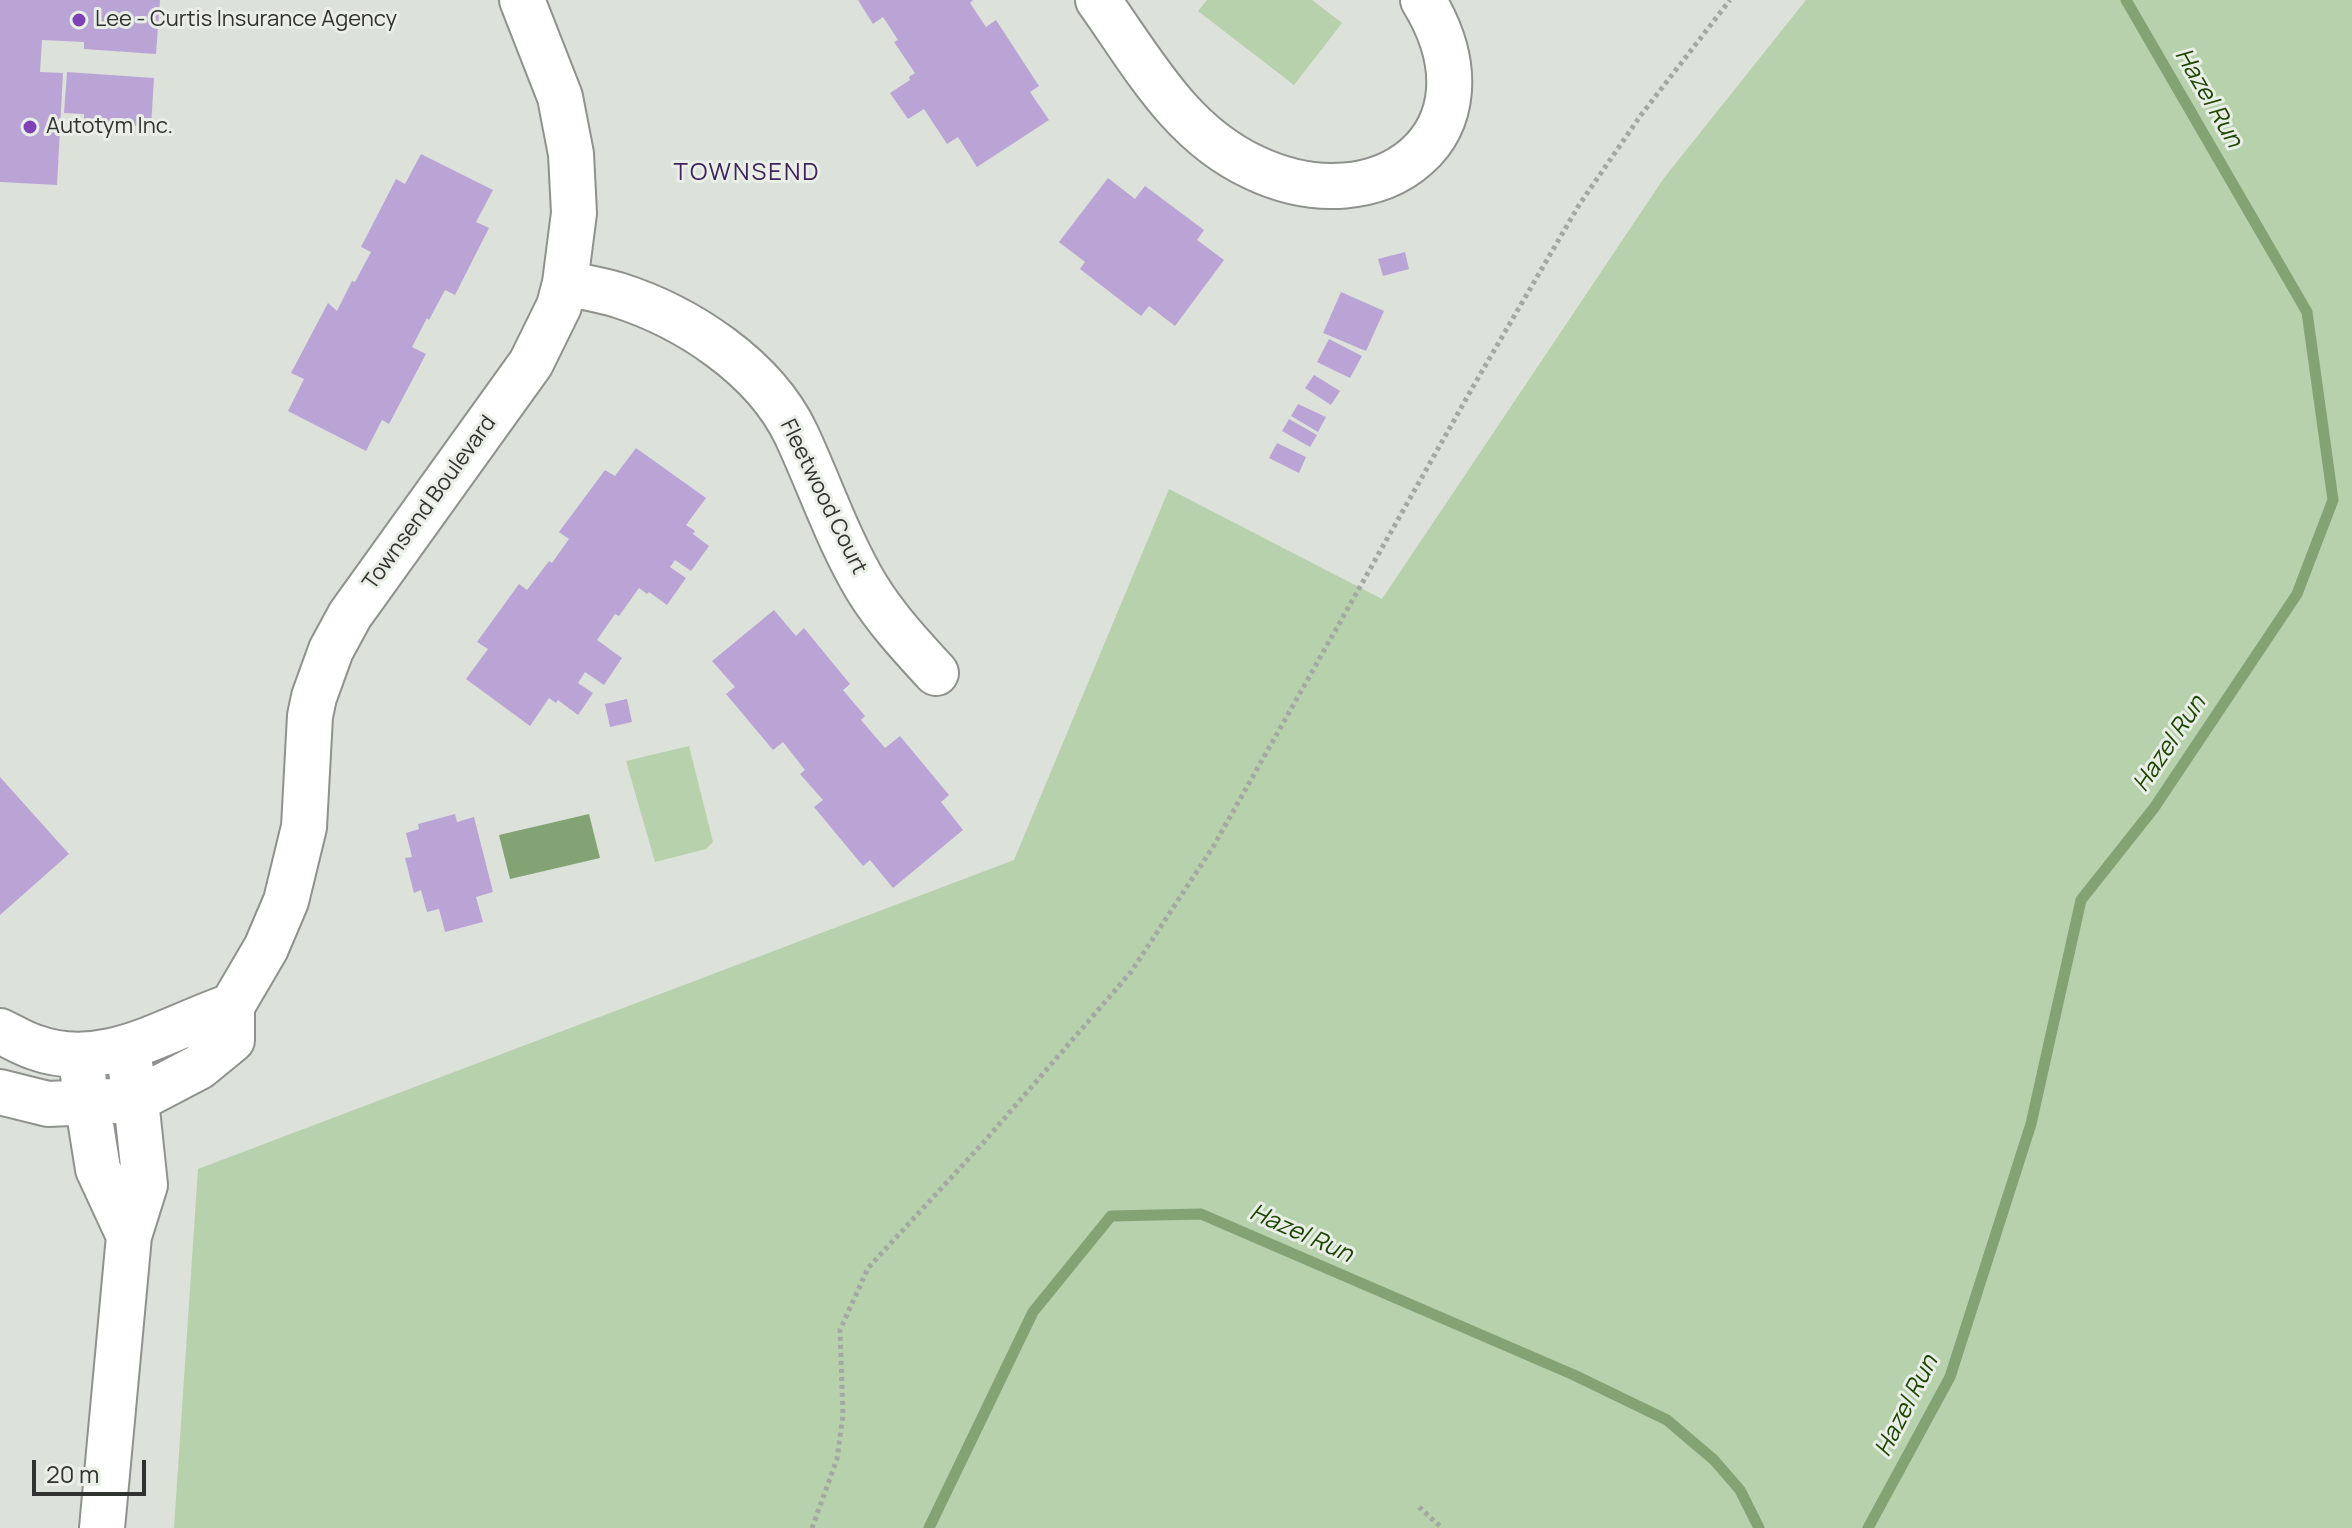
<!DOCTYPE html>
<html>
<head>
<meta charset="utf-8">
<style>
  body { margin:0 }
  #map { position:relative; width:2352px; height:1528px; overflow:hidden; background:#dce1da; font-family:Manrope,sans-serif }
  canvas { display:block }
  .scale { position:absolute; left:32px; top:1460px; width:114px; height:36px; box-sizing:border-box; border:4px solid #30322f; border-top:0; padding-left:10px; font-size:24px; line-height:28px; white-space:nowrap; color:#30322f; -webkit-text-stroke:6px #e9eee7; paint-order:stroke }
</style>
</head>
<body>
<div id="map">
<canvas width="2352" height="1528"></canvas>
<div class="scale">20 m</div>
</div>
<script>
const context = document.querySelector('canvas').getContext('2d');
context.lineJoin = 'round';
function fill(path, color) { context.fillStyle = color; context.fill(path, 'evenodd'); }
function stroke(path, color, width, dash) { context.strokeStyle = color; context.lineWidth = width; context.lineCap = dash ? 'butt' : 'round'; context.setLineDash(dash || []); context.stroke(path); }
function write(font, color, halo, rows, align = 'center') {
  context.font = font + ' Manrope,sans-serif'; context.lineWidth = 6; context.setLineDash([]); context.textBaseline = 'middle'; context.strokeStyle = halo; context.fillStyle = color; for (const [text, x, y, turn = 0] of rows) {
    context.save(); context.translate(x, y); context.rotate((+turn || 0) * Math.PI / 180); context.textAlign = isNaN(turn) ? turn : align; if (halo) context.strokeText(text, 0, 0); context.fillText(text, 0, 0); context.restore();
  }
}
fill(new Path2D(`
  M1207,0H1312L1342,23L1294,85L1198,11Z
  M1806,0H2352V1528H174L198,1169L1014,860L1169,489L1382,599L1664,178Z
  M689,746L713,842L706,849L655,862L626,761Z`), '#b7d1ac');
fill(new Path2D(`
  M589,814L600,858L510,879L499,835Z`), '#83a375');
stroke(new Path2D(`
  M929,1528L1033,1312L1111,1216L1201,1214L1574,1375L1667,1420L1714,1460L1740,1490L1759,1528
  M1868,1528L1950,1377L2031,1124L2081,900L2154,808L2297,594L2333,500L2307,312L2126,0`), '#83a375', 11);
fill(new Path2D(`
  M0,0H160L156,54L84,49V42L42,40L40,72L63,73L57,185L0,182Z
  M858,0H973L970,3L986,27L996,20L1039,86L1030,92L1049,120L977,167L958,137L947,144L924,109L908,119L890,93L910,80L909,77L915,73L894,42L898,40L883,17L873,24Z
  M67,72L154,78L151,127L84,122V114L64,113Z
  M421,154L493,190L476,222L489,228L455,295L445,290L429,320L427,318L412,347L426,354L389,424L382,420L366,451L288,411L304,379L291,373L328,303L337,311L352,281L355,282L371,252L361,247L396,179L405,184Z
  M1108,178L1135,199L1145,186L1204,230L1197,240L1224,260L1175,326L1149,306L1141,316L1080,269L1085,262L1059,242Z
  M1405,252L1409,269L1383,276L1378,259Z
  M1341,292L1384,311L1366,351L1323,333Z
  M1329,339L1362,356L1350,378L1317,362Z
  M1314,375L1340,391L1331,405L1305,388Z
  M1298,404L1326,417L1318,432L1291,416Z
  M1289,419L1317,435L1310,447L1282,431Z
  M1277,443L1306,457L1299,473L1269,458Z
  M636,448L706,498L686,525L695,531L693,534L709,546L691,571L675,560L670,567L686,578L667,605L649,592L647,594L639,588L619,616L615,614L597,640L622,658L604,685L585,672L578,683L593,693L578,715L558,700L556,703L549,698L530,726L466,679L488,649L477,642L519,584L527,590L549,561L552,563L569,539L559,532L605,470L615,476Z
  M774,610L796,636L804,628L850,684L843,690L865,716L861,720L885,748L900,736L949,795L941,802L963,830L893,888L870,860L863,866L814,807L823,800L800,774L805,770L783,742L773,750L726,694L735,687L712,661Z
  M627,699L632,722L610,727L605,704Z
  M0,777L69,854L0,915Z
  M455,814L457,822L474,817L493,892L476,897L483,922L445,932L439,909L427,912L421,890L414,893L405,858L412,857L406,833L419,829L418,824Z`), '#baa4d6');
const minor = new Path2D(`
  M1098,0C1143,63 1180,133 1253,167C1380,228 1505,134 1423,0
  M565,283C583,287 601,290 618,295C687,317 764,367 796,434C820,485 838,540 867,588C886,619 912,647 936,673
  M0,1031C11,1036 22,1043 34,1047C105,1073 168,1027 232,1006
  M83,1075L98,1169L129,1236
  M0,1092L48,1104L136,1100L199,1067L232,1040V1006L266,948L286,901L304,827L310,716L314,697L331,650L350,615L531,363L559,306L565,283L574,213L571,154L560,97L522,0
  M102,1528L129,1236L145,1185L136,1100L127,1047`);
stroke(minor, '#8e928c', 48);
stroke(new Path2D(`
  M1419,1507L1442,1528
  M812,1528L837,1459L843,1415L840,1330L868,1268L983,1143L1131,972L1213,847L1474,385L1579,205L1641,115L1730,0`), '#a4a8a2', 5, [4, 4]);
stroke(minor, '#fff', 44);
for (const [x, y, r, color] of [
  [79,20,8,"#7e41b6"],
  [30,127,8,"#7e41b6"]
]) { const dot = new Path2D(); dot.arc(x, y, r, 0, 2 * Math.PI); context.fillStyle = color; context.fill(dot); stroke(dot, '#e9eee7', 3); }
write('22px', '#30322f', '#e9eee7', [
  ["Lee - Curtis Insurance Agency",95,20],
  ["Autotym Inc.",46,127]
], 'left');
write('22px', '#30322f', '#e9eee7', [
  ["Fleetwood Court",823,497,64],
  ["Townsend Boulevard",430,503,-54]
]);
write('italic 24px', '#1d4600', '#e9eee7', [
  ["Hazel Run",2208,98,60],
  ["Hazel Run",2170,744,-56],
  ["Hazel Run",1301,1234,24],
  ["Hazel Run",1907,1406,-63]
]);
context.letterSpacing = '2px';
write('24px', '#40235c', '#e9eee7', [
  ["TOWNSEND",747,173]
]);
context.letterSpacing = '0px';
</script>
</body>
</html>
